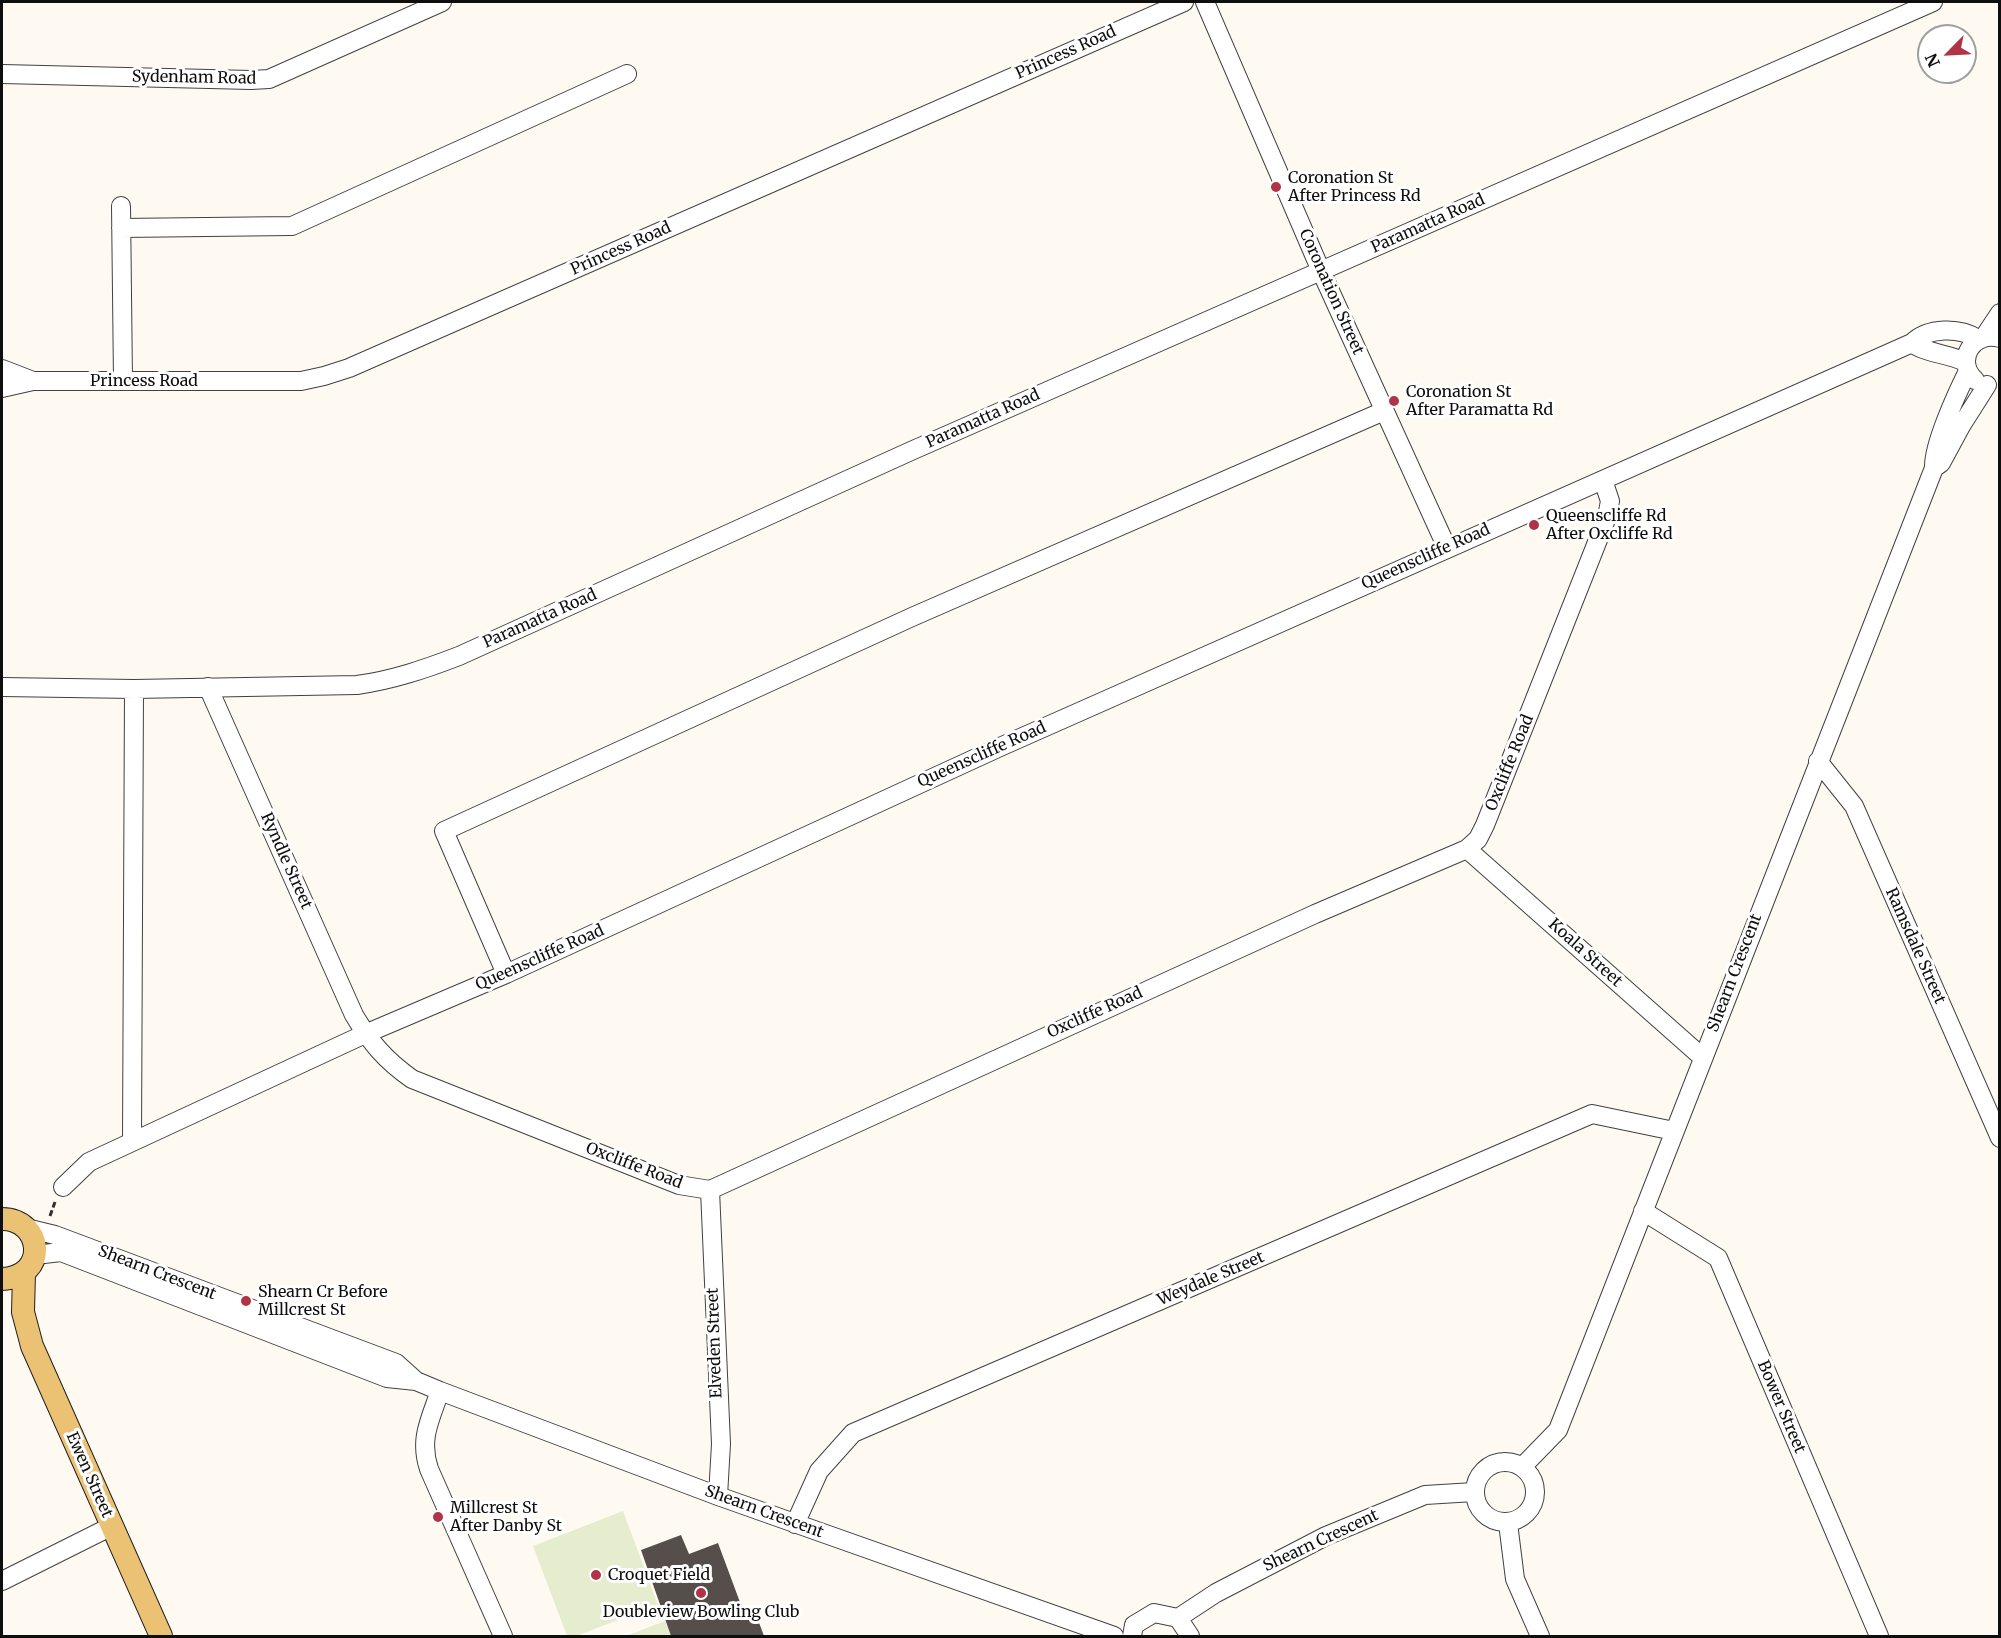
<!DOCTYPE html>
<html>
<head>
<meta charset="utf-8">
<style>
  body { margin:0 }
  #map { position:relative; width:2001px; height:1638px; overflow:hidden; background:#fefaf1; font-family:Merriweather,serif }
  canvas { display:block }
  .frame { position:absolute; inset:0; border:3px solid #0e0e0e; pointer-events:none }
  .north { position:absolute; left:1917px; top:24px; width:60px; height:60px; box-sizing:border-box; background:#fff; border:2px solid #9f9f9f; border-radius:50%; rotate:246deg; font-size:16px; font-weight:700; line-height:24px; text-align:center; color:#0e0e0e }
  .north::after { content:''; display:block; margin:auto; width:21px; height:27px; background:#b13347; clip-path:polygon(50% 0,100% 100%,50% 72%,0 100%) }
</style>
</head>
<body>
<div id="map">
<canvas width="2001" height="1638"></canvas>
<div class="frame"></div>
<div class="north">N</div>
</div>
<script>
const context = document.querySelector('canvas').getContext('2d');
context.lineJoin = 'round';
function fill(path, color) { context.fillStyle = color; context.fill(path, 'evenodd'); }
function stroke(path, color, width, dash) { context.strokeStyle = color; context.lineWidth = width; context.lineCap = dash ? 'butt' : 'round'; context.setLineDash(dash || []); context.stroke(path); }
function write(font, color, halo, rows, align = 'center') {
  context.font = font + ' Merriweather,serif'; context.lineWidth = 6; context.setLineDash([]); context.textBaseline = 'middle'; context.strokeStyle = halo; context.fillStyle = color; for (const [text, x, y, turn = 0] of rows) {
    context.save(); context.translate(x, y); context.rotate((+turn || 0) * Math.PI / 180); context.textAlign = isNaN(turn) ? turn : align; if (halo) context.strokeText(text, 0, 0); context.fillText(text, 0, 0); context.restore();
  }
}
fill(new Path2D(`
  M623,1511L658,1605L576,1636H567L533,1546Z
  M665,1621L671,1636H626Z`), '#e6edce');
fill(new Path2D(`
  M681,1535L689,1554L718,1543L744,1613L754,1609L764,1636H671L641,1550Z`), '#564e4b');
const minor = new Path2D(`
  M1205,2L1321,271L1447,548
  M2,74L251,80L269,79L442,2
  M121,206L123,381
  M121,228L292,226L627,74
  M1984,337L2000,313
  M1912,343C1924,353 1950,354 1965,362
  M2,369L33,381
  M1975,380C1954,361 1973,330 2000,338
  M2,388L33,381H301L324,376L349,368L1184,2
  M1934,468L1941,463L1961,426L1987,385
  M2,687L134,689L357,685C393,680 425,669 459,656L911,451L1933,2
  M208,687L354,1015C370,1042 385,1060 412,1079L679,1185L710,1190L1315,914L1467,849L1478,839L1485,825L1607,517L1610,501L1603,480
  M1818,761L1854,806L2000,1138
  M1467,849L1702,1057
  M506,974L444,831L912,617L1384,411
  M132,1141L134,689
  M63,1187L89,1162L365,1034L506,974L1000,747L1912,343C1928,327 1960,327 1978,339
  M710,1190L721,1444L718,1496
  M1643,1211L1718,1258L1879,1636
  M26,1228L55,1235L396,1363L416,1381L440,1391L718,1496L1114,1636
  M35,1255L61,1252L387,1378L416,1381
  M440,1391C430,1420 419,1439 429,1469L503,1636
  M1475 1492a30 30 0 1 1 60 0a30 30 0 1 1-60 0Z
  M1522,1467L1558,1430L1934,468C1933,445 1957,393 1968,371
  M1508,1523L1515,1579L1540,1636
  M795,1524L819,1471L853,1433L1592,1114L1674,1131
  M2,1581L112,1526
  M1178,1618L1216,1593L1326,1536L1425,1495L1474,1492
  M1132,1636L1134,1625L1154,1613L1178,1618L1190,1636`);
const major = new Path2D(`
  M2,1219C43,1219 49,1277 2,1279
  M24,1273L23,1312L32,1346L161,1636`);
stroke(minor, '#414141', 20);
stroke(major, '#1f1f1f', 24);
stroke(new Path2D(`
  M50,1216L55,1202`), '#303030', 3, [6, 3]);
stroke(minor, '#fff', 18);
stroke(major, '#ebc173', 22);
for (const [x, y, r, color] of [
  [1276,187,6,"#b13347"],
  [1394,401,6,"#b13347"],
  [1534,525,6,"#b13347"],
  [246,1301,6,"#b13347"],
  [438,1517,6,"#b13347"],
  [596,1575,6,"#b13347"],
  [701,1593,6,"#b13347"]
]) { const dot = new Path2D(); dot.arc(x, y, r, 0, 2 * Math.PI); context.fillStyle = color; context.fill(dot); stroke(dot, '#fff', 2); }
write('16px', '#0e0e0e', '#fff', [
  ["Princess Road",1066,53,-24],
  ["Sydenham Road",194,78,1],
  ["Paramatta Road",1428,224,-24],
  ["Princess Road",621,249,-24],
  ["Coronation Street",1331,292,66],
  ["Princess Road",144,381],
  ["Paramatta Road",983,419,-24],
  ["Queenscliffe Road",1426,557,-24],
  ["Paramatta Road",540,619,-24],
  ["Queenscliffe Road",982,755,-24],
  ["Oxcliffe Road",1510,763,-68],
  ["Ryndle Street",286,861,66],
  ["Ramsdale Street",1915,946,66],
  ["Koala Street",1585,953,42],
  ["Queenscliffe Road",540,958,-24],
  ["Shearn Crescent",1735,973,-69],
  ["Oxcliffe Road",1095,1013,-24],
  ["Oxcliffe Road",634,1166,21],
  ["Shearn Crescent",157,1273,21],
  ["Weydale Street",1211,1279,-23],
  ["Elveden Street",715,1343,-92],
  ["Bower Street",1781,1407,67],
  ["Ewen Street",89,1475,66],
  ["Shearn Crescent",764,1512,20],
  ["Shearn Crescent",1321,1541,-25]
]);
write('16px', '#0e0e0e', '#fff', [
  ["Coronation St",1288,178],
  ["After Princess Rd",1288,196],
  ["Coronation St",1406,392],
  ["After Paramatta Rd",1406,410],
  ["Queenscliffe Rd",1546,516],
  ["After Oxcliffe Rd",1546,534],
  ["Shearn Cr Before",258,1292],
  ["Millcrest St",258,1310],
  ["Millcrest St",450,1508],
  ["After Danby St",450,1526],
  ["Croquet Field",608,1575],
  ["Doubleview Bowling Club",701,1612,"center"]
], 'left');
</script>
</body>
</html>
